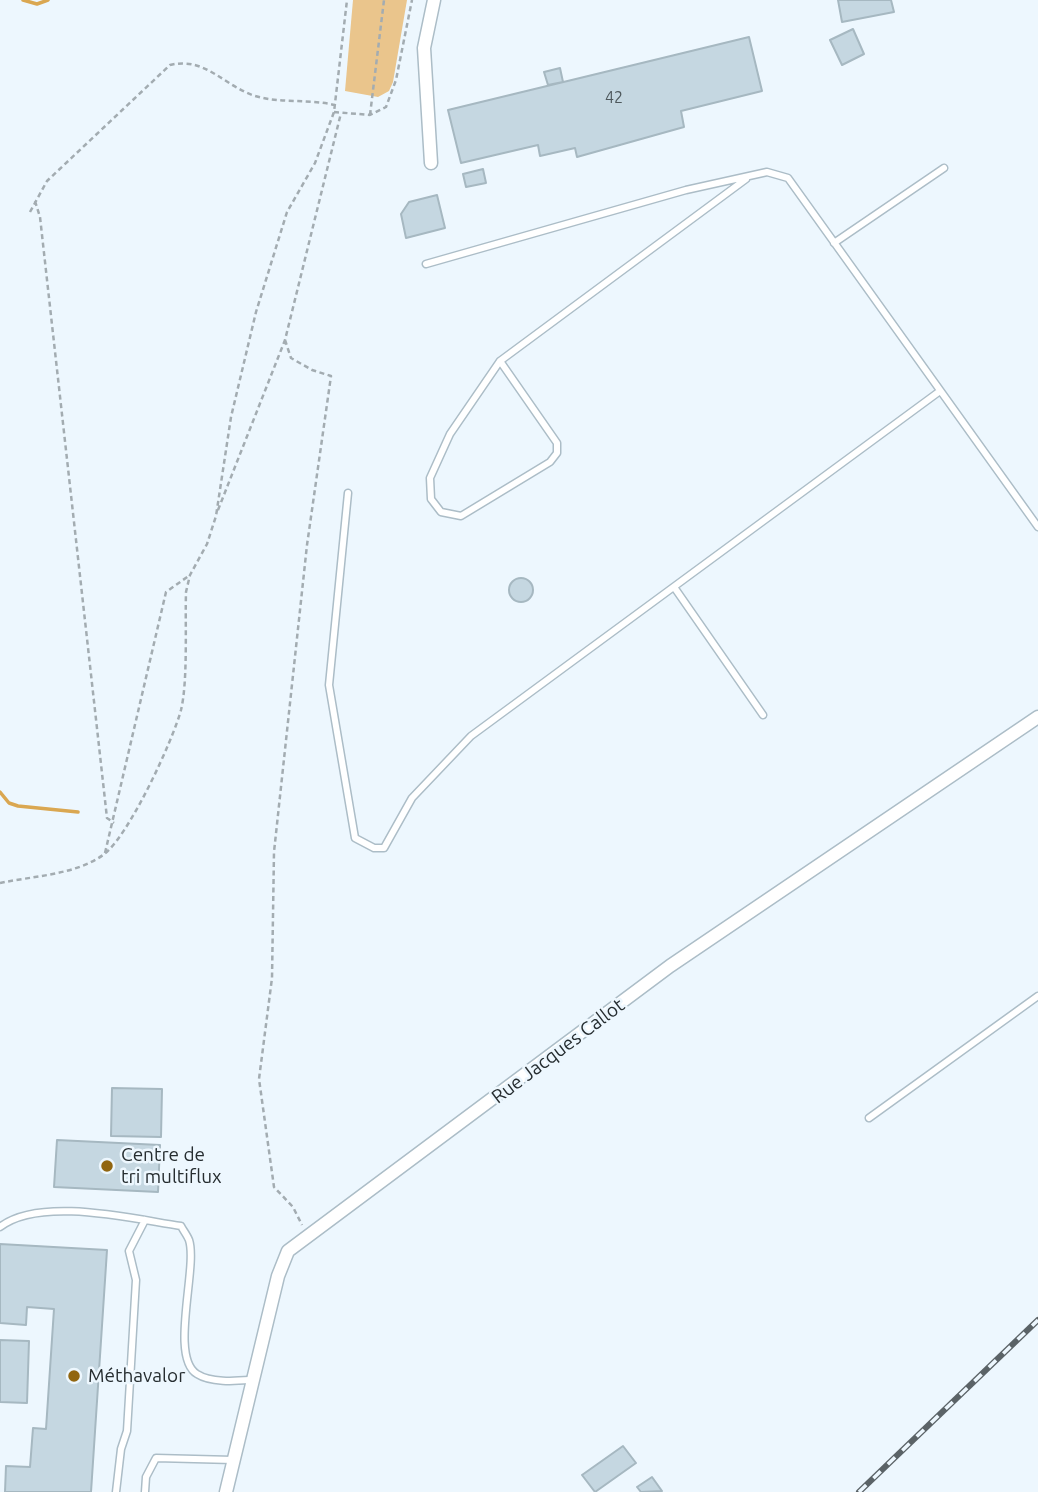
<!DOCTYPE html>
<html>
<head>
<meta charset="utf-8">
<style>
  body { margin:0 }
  canvas { display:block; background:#edf7fe }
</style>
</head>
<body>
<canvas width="1038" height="1492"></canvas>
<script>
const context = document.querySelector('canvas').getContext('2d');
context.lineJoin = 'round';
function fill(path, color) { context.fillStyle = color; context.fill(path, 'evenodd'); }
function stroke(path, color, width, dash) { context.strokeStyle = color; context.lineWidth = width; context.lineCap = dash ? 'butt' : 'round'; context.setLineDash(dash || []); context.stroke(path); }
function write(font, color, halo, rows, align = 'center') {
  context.font = font + ' Ubuntu,sans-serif'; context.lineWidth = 5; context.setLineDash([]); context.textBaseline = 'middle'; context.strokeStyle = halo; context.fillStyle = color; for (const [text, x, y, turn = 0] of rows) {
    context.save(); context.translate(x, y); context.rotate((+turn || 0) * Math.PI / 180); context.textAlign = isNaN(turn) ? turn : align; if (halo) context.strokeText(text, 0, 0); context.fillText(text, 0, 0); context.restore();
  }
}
fill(new Path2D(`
  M353,0H407L393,82L389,91L378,97L345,91Z`), '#eac58c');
stroke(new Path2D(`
  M23,0L37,4L48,0
  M0,792L9,803L18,806L78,812`), '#daa751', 3.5);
const building = new Path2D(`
  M838,0H891L894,12L842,22Z
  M853,29L864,54L842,65L830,40Z
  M749,37L762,91L681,111L684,127L577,157L575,148L540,156L538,145L461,163L448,110Z
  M560,68L563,82L548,85L544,72Z
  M483,169L486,183L466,187L463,174Z
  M437,195L445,228L406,238L401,214L409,202Z
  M509 590a12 12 0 1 1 24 0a12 12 0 1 1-24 0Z
  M112,1088L162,1089L161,1137L111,1136Z
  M57,1140L160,1145L158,1192L54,1187Z
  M0,1244L107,1250L91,1492H5L6,1466L30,1467L33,1428L46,1429L54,1309L27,1307L26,1325L0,1323Z
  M0,1340L29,1341L27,1403L0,1402Z
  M623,1446L636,1463L595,1492L582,1475Z
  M652,1477L662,1491L641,1492L637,1487Z`);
fill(building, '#c5d7e1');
stroke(building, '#a6b8c1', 2);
const service = new Path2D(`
  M834,243L944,168
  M426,264L686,190L767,172L788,178L1038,527
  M500,361L557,443V453L550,462L461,516L441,512L431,499L430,478L450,434L500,361L746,179
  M348,493L329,685L355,838L374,848H384L412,798L471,736L940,391
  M674,587L763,715
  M869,1118L1038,996
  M0,1227C40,1196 133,1219 181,1226C183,1230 187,1235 189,1240C198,1267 169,1357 197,1374C211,1383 236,1381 251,1380
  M116,1492L121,1449L127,1431L136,1280L129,1251L145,1220
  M145,1492L146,1477L156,1458L233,1460`);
const minor = new Path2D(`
  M431,163L424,48L434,0
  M226,1492L278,1276L288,1251L670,966L1038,717`);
stroke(service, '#acbdc7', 9);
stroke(minor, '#acbdc7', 15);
stroke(new Path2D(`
  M334,112L370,115L386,107L396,80L412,0
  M370,115L384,0
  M35,201L40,217L107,818L114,823
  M30,212L47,181L170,65C207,56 226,89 259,97C282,103 309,99 335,105
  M285,340L291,358L312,370L331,376L307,545L274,852L272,978L259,1079L274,1187L293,1207L302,1225
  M218,510L285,340L341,113
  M105,853L166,592L190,575
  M0,883C33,876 75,875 103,855C128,838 173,740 181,710C188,681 185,624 186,592L190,575L207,544L216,516L231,417L256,312L287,212L315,163L334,112L347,0`), '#a3acb1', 2.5, [5, 3.5]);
stroke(service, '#fff', 6);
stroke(minor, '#fff', 12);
const rail = new Path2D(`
  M859,1492L1038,1320`);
stroke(rail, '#5b6367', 6);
stroke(rail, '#edf7fe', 3.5, [10]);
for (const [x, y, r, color] of [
  [107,1166,7,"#916610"],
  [74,1376,7,"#916610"]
]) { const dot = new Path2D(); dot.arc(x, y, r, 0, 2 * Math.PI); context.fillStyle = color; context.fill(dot); stroke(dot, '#edf7fe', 2.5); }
write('16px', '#4e585c', null, [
  ["42",614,98]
]);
write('19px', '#262d30', '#edf7fe', [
  ["Rue Jacques Callot",558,1051,-37]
]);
write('19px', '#262d30', '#edf7fe', [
  ["Centre de",121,1155],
  ["tri multiflux",121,1177],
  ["Méthavalor",88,1376]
], 'left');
</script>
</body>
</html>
